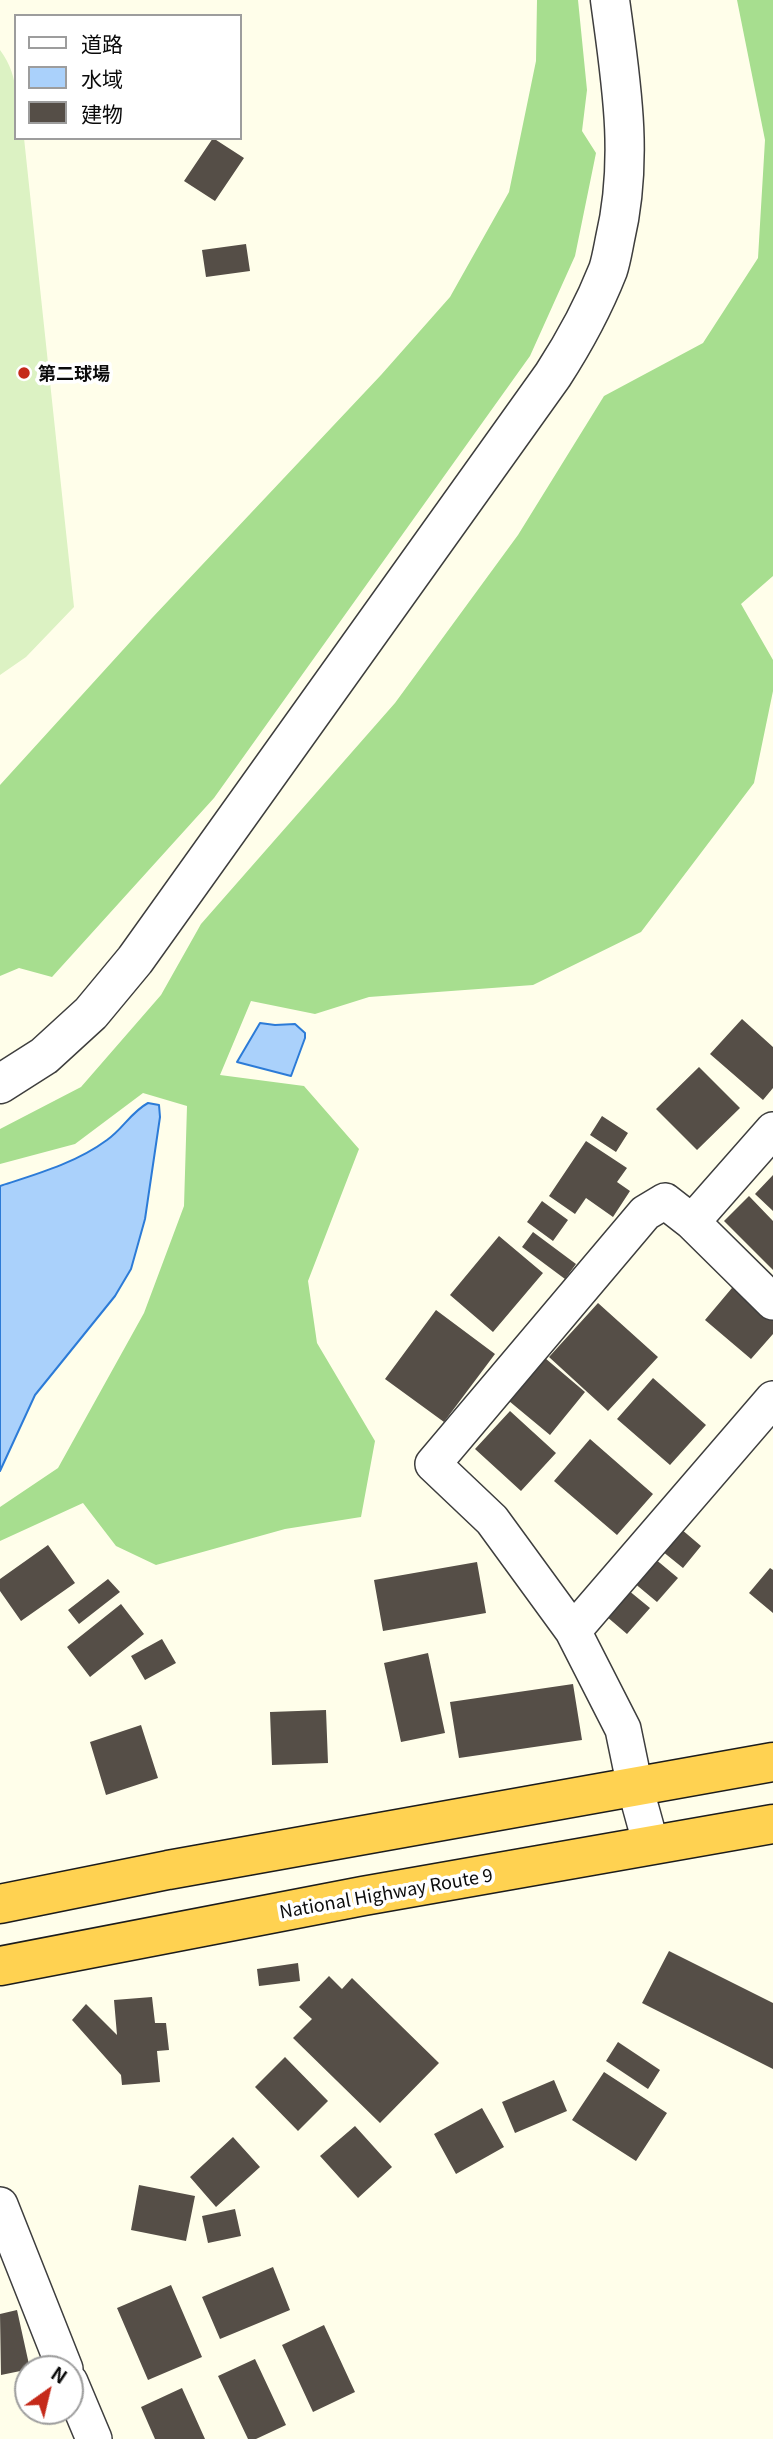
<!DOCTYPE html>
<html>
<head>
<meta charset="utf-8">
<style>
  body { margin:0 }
  #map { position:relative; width:773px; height:2439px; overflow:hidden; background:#fffeea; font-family:Georgia,"Noto Sans JP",serif }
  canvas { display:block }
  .legend { position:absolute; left:14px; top:14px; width:228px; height:126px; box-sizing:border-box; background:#fff; border:2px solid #9d9d9d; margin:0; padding:9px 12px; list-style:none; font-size:21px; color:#0b0b0b }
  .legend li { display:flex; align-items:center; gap:14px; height:35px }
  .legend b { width:35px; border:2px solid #9d9d9d }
  .north { position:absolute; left:14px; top:2355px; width:70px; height:70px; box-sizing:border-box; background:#fff; border:2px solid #9d9d9d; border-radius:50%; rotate:34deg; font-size:19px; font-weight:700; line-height:28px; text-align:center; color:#0b0b0b }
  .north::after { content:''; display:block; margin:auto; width:24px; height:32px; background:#c52a1a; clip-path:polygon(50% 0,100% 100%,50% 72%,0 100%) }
</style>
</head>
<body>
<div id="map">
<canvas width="773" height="2439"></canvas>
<ul class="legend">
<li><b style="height:9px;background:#fff"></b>道路</li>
<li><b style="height:19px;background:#aad1fb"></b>水域</li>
<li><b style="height:19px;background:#554e47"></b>建物</li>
</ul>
<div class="north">N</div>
</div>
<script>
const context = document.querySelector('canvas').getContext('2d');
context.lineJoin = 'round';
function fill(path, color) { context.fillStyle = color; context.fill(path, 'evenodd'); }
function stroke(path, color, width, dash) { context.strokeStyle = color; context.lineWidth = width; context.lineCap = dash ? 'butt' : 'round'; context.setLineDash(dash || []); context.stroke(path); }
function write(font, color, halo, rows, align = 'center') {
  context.font = font + ' Georgia,"Noto Sans JP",serif'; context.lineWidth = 7; context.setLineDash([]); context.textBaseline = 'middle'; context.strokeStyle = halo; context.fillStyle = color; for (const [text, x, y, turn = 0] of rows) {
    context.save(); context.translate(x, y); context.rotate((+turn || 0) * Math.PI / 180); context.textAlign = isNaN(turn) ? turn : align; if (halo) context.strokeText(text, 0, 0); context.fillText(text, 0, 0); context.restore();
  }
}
fill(new Path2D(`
  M537,0H578L587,90L582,131L596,153L575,256L530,356L214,798L52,977L19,968L0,976V785L152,618L381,375L450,297L509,192L536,61Z
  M737,0H773V576L741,604L773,660V691L754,783L641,932L533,985L369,997L315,1014L251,1001L220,1075L304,1086L359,1149L308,1281L317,1343L375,1441L361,1517L285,1529L156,1565L116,1546L83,1503L0,1541V1507L58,1468L144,1313L184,1206L187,1106L143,1093L75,1144L0,1164V1129L81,1087L161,995L201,924L395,703L518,535L604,396L703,343L758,258L765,140Z`), '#a7de8f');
fill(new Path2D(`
  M0,50C21,78 16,106 16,138H24L74,607L26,657L0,675Z`), '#dcf2c3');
const water = new Path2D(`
  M260,1023L275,1025L295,1024L305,1033V1038L291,1076L237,1062Z
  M148,1103L159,1105L160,1117L145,1219L131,1269L115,1296L35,1395L0,1471V1186C37,1174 76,1163 107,1140C123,1129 131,1112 148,1103Z`);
fill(water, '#aad1fb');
stroke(water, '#2c7bd7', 2);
fill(new Path2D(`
  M213,138L244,158L215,201L184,181Z
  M246,244L250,271L206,277L202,250Z
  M742,1019L773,1047V1088L763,1100L710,1054Z
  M699,1067L740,1108L697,1150L656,1109Z
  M602,1116L628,1133L616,1152L590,1135Z
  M586,1141L627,1168L617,1182L630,1191L613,1217L586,1198L575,1214L549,1196Z
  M773,1175V1211L755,1194Z
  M749,1196L773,1221V1270L724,1221Z
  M542,1201L568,1220L553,1241L527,1222Z
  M533,1232L576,1264L565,1279L522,1247Z
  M499,1236L543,1273L493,1332L450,1295Z
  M737,1282L773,1313V1334L751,1359L705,1320Z
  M598,1303L658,1357L608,1411L549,1357Z
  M436,1310L495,1354L444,1422L385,1379Z
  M545,1358L585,1392L550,1435L509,1401Z
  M653,1378L706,1425L670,1465L617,1419Z
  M510,1411L556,1453L521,1491L475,1449Z
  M590,1439L653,1494L617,1535L554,1481Z
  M681,1529L701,1546L683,1568L662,1551Z
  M48,1545L75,1583L21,1621L0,1591V1579Z
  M654,1558L678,1578L657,1602L633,1582Z
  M477,1562L486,1613L383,1631L374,1580Z
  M770,1568L773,1570V1613L749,1593Z
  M108,1579L120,1592L79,1624L68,1610Z
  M628,1590L650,1608L627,1634L606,1616Z
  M121,1604L144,1634L90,1677L67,1647Z
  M162,1639L176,1663L145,1680L131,1656Z
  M428,1653L445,1733L401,1742L384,1663Z
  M573,1684L582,1740L459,1758L450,1702Z
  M326,1710L328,1763L272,1765L270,1712Z
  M141,1725L158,1778L106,1795L90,1742Z
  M669,1951L773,2003V2069L642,2003Z
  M298,1963L300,1981L259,1986L257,1969Z
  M329,1976L342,1989L352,1978L439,2063L380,2123L293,2038L312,2019L299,2007Z
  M152,1997L155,2023H166L169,2050L157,2051L160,2082L122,2085L121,2075L72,2020L86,2004L117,2035L114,2000Z
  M618,2042L660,2070L648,2089L606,2061Z
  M285,2057L328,2101L298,2131L255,2087Z
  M604,2072L667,2113L636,2161L572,2120Z
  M554,2080L567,2111L515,2133L502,2102Z
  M482,2108L504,2147L456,2174L434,2134Z
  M355,2126L392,2167L358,2198L320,2156Z
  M233,2137L260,2167L216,2207L190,2177Z
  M139,2185L195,2196L186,2241L131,2230Z
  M235,2209L241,2236L208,2243L202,2216Z
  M273,2267L290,2310L220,2339L202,2297Z
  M171,2285L202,2357L148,2380L117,2308Z
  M17,2310L30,2369L1,2375L0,2314Z
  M324,2325L355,2392L313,2412L282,2345Z
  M255,2359L286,2425L256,2439H248L218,2376Z
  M182,2388L205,2439H155L141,2407Z`), '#554e47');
const minor = new Path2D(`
  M692,1222L773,1302
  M573,1631L492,1520L433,1464L645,1213L665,1201L692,1222L773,1130
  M651,1845L635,1787L623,1729L573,1631L773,1399
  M0,2205L65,2369
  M70,2382L94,2439`);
const tertiary = new Path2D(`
  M0,1084L44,1056L91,1013L135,960L553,375C575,341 593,308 608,270C611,261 613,249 615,239C634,158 621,81 610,0`);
const trunk = new Path2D(`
  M0,1904L168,1870L773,1762
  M0,1966L363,1896L773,1824`);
stroke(minor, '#3e3e3e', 38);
stroke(tertiary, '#3e3e3e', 41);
stroke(trunk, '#1c1c1c', 41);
stroke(minor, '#fff', 35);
stroke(tertiary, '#fff', 38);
stroke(trunk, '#ffd251', 38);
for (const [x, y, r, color] of [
  [24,373,7,"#c52a1a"]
]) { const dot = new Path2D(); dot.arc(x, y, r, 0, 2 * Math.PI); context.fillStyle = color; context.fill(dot); stroke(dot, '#fff', 2.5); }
write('bold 18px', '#0b0b0b', '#fff', [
  ["第二球場",38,373]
], 'left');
write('18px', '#0b0b0b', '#fff', [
  ["National Highway Route 9",386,1893,-10]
]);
</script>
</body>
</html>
